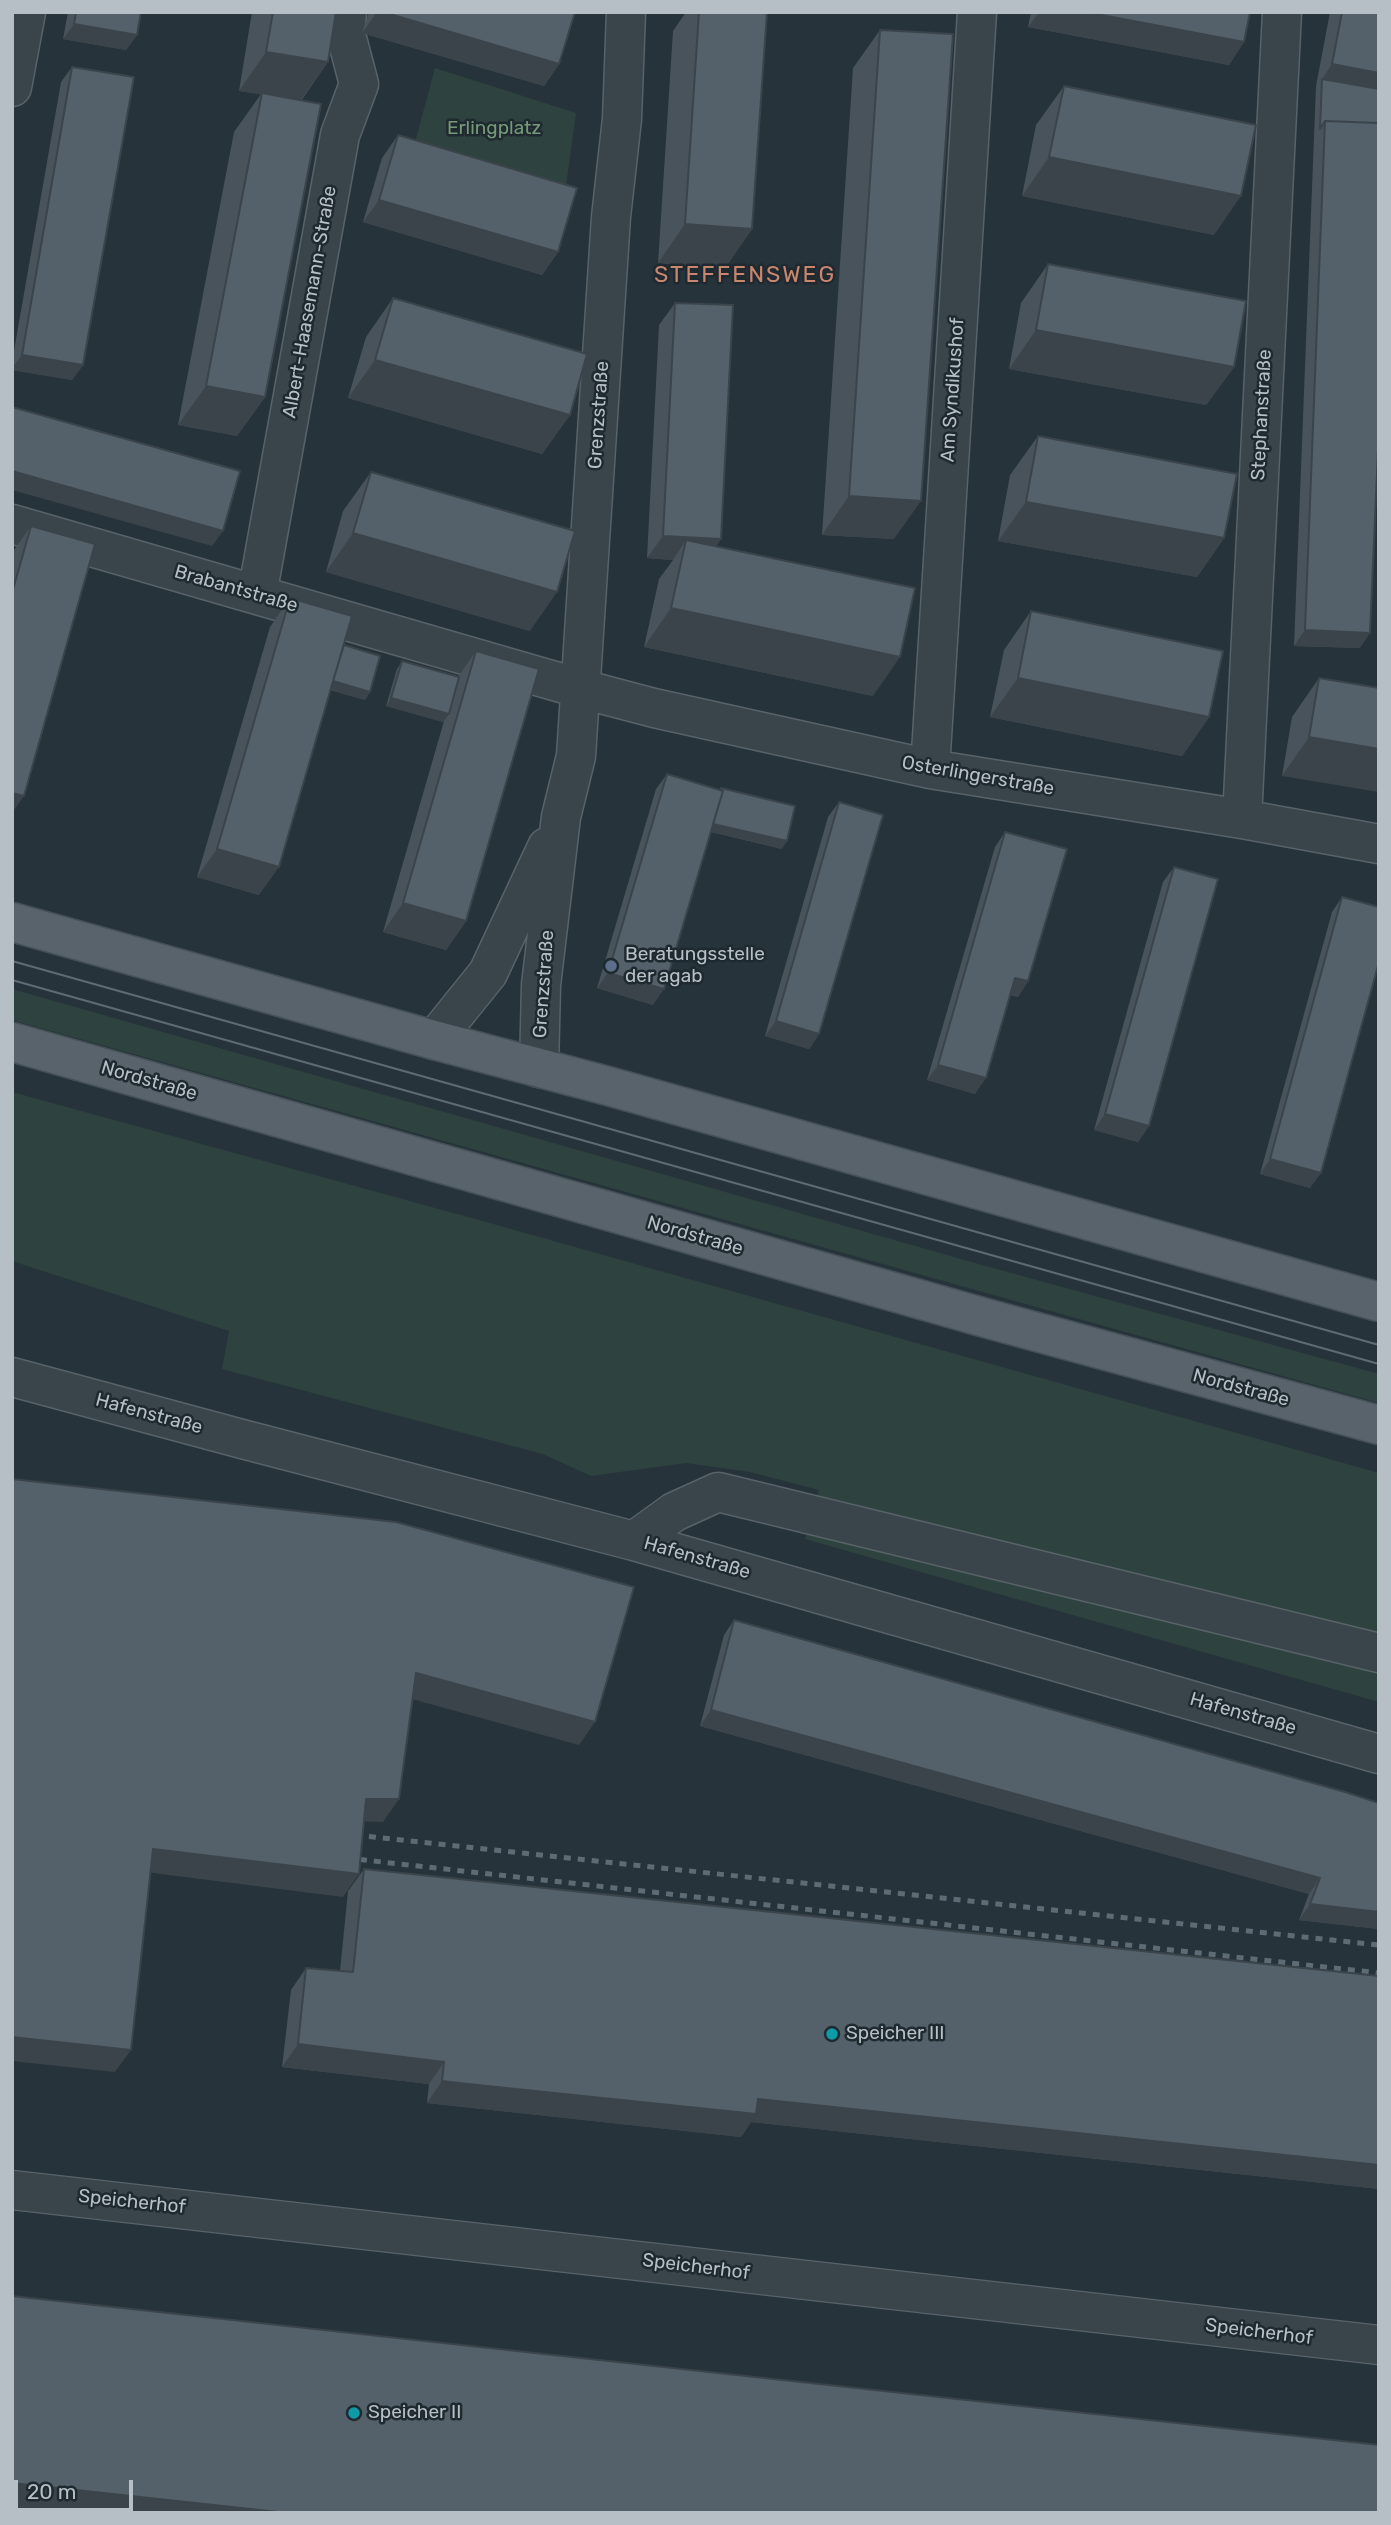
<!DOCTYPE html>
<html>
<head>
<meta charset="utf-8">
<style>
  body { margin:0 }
  #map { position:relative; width:1391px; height:2525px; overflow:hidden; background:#26333b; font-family:Rubik,sans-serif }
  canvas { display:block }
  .frame { position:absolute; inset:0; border:14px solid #b6bfc6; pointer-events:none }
  .scale { position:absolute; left:14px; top:2480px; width:119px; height:32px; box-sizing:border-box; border:4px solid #b6bfc6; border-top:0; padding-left:9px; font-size:21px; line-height:24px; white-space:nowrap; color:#b6bfc6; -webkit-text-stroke:5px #1f2930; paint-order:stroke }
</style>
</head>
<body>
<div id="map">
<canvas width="1391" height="2525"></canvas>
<div class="frame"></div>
<div class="scale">20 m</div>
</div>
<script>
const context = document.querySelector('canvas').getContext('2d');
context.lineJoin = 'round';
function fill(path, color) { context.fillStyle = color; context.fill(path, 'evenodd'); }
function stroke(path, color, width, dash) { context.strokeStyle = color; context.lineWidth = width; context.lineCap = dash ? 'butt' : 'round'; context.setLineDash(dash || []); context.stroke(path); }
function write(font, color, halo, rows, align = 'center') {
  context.font = font + ' Rubik,sans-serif'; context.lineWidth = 5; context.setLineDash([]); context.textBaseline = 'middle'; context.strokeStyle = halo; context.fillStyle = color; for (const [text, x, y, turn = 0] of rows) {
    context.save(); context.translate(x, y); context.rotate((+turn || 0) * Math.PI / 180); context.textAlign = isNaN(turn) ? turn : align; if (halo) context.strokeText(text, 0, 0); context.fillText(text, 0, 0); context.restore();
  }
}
fill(new Path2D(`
  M435,68L576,113L565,193L414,146Z
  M12,989L975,1263L1379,1374V1403L12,1020Z
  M12,1092L479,1220L1379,1473V1702L805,1539L819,1490L750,1472L686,1463L591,1476L543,1454L222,1369L229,1331L12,1261Z`), '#2e433f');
const minor = new Path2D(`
  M12,87L26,12
  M12,524L582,689L654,708L930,769L1242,819L1379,844
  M257,595L340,135L359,84L345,31L347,12
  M930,769L977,12
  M1242,819L1282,12
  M434,1040L488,973L547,847
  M539,1068L541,985L561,817L576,756L611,217L622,119L626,12
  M12,1377L242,1439L634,1541L1379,1754
  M634,1541L674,1512L718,1492L1379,1653
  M12,2190L1379,2345`);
const major = new Path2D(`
  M12,922L434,1040L608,1086L1379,1302
  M12,1042L989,1319L1379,1425`);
stroke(minor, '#586269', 41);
stroke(major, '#465057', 41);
stroke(minor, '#3a444b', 38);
stroke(major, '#58636b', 38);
stroke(new Path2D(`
  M12,961L1379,1345
  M12,980L1379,1364`), '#5e6b74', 2);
stroke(new Path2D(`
  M355,1835L1379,1945
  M346,1858L1379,1973`), '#5e6b74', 5, [7, 7]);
fill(new Path2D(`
  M68,12H141L137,35L126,50L63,39Z
  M252,12H336L328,62L301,101L265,397L237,436L178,425L234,132L261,94L239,91Z
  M369,12H575L559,64L544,86L362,33Z
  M686,12H767L752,229L725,268L658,263L673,31Z
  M1031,12H1250L1244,42L1229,65L1028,27Z
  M1330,12H1379L1360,648L1294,646L1316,86Z
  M880,30L894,539L822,535L853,68Z
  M72,67L83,365L72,380L12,370V362L61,82Z
  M1064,86L1214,235L1022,196L1036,125Z
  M398,135L558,252L542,275L363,222L382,158Z
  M1048,264L1234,367L1206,405L1009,369L1021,303Z
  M393,298L570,415L542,454L348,398L366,337Z
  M675,303L721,539L716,546L873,696L644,647L659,579L673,560L647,558L659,325Z
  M1038,436L1224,538L1197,577L998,541L1010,475Z
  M371,472L530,631L326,572L343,511Z
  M31,526L12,813V553Z
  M290,598L344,645L370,692L365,700L330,690L259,895L197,877L270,627Z
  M1031,611L1209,717L1182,756L990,717L1004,650Z
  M476,651L466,921L446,950L383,932L444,721L443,722L386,706L397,669L402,661L458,677Z
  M1319,678L1379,688L1282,776L1292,717Z
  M667,774L782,849L711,832L653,1005L597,988L656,789Z
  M839,802L819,1034L809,1049L765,1036L828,817Z
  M1005,832L1028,981L1018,997L1010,995L975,1094L927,1080L995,847Z
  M1174,867L1149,1126L1138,1142L1094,1130L1163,882Z
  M1342,897L1310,1188L1260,1174L1332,912Z
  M734,1620L1345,1792L1379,1929L1299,1920L1309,1894L700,1726L724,1635Z
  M364,1869L1379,1976V2189L751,2122L741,2137L427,2103L429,2084L282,2067L291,1990L306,1968L340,1971L348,1891Z`), '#48535b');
fill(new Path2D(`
  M377,12H383L559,64L544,86L362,33Z
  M1039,12H1086L1244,42L1229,65L1028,27Z
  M74,24L137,35L126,50L63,39Z
  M266,52L328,62L300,101L239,91Z
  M1332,64L1379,73V98L1322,79Z
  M1049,157L1241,196L1214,235L1022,196Z
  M379,200L558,252L542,275L363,222Z
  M685,224L752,229L725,268L658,263Z
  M1036,330L1234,367L1206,405L1009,369Z
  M22,355L83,365L72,380L12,370V368Z
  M375,360L570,415L542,454L348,398Z
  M206,386L265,397L237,436L178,425Z
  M12,471L223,531L212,546L12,490Z
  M849,496L921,501L894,539L822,535Z
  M1026,502L1224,538L1197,577L998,541Z
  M353,533L557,592L530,631L326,572Z
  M663,536L721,539L705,561L686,540L673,560L647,558Z
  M671,608L900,657L873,696L644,647Z
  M1305,630L1370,633L1360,648L1294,646Z
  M1018,678L1209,717L1182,756L990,717Z
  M325,679L370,692L365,700L320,687Z
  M391,698L449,714L443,722L386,706Z
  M1309,737L1379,749V792L1282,776Z
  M12,793L24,796L12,813Z
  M713,824L787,841L782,849L708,831Z
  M217,849L279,867L259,895L197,877Z
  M403,903L466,921L446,950L383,932Z
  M608,973L664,989L653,1005L597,988Z
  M1015,978L1028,981L1018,997L1005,993Z
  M776,1021L819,1034L809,1049L765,1036Z
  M938,1065L986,1078L975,1094L927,1080Z
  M1105,1114L1149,1126L1138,1142L1094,1130Z
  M1270,1159L1321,1173L1310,1188L1260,1174Z
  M416,1673L595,1722L579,1745L401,1696Z
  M711,1710L1320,1878L1309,1894L700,1726Z
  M366,1799H399L383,1822L350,1821Z
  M153,1849L359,1874L343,1897L137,1871Z
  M1310,1904L1379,1912V1929L1299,1920Z
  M12,2037L131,2050L115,2072L12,2061Z
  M298,2044L444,2062L429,2084L282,2067Z
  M442,2081L758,2099L1379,2165V2189L751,2122L741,2137L427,2103Z
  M12,2483L287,2513H12Z`), '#3b444a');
const building = new Path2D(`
  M76,12H141L137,35L74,24Z
  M273,12H336L328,62L266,52Z
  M383,12H575L559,64Z
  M699,12H767L752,229L685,224Z
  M1086,12H1250L1244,42Z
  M1342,12H1379V73L1332,64Z
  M880,30L953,34L921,501L849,496Z
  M72,67L134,77L83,365L22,355Z
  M1322,79L1379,89V123L1325,121L1320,129Z
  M1064,86L1256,125L1241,196L1049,157Z
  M262,93L321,104L265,397L206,386Z
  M1325,121L1379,123V427L1370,633L1305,630Z
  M398,135L577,188L558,252L379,200Z
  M1048,264L1246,301L1234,367L1036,330Z
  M393,298L587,354L570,415L375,360Z
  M675,303L733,305L721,539L663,536Z
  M12,407L240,471L223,531L12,471Z
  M1038,436L1237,474L1224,538L1026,502Z
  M371,472L575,531L557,592L353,533Z
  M31,526L95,544L24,796L12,793V593Z
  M686,540L915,588L900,657L671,608Z
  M290,598L352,616L279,867L217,849Z
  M1031,611L1223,651L1209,717L1018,678Z
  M344,645L380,656L370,692L333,681Z
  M476,651L539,669L466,921L403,903Z
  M402,661L459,677L449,714L391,698Z
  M1319,678L1379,688V749L1309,737Z
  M667,774L723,791L664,989L608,973Z
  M721,788L795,806L787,841L713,824L723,791L721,790Z
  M839,802L883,815L819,1034L776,1021Z
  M1005,832L1067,849L1028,981L1015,978L986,1078L938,1065Z
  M1174,867L1218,879L1149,1126L1105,1114Z
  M1342,897L1379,907V962L1321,1173L1270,1159Z
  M12,1479L396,1522L634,1587L595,1722L416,1673L399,1799H366L359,1874L153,1849L131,2050L12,2037Z
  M734,1620L1345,1792L1379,1803V1912L1310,1904L1320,1878L711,1710Z
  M364,1869L1379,1976V2165L758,2099L756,2114L468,2084L442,2081L444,2062L298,2044L306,1968L353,1972Z
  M12,2296L1379,2445V2513H287L12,2483Z`);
fill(building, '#54616a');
stroke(building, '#3b444a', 2);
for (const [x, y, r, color] of [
  [611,966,7,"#5c6f8a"],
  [832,2034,7,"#0f9aa8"],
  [354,2413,7,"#0f9aa8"]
]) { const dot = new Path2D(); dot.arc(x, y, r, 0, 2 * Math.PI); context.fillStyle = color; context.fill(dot); stroke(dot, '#1f2930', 2.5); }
write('19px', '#769a79', '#1f2930', [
  ["Erlingplatz",494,129]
]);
write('19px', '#b6bfc6', '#1f2930', [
  ["Albert-Haasemann-Straße",310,302,-80],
  ["Am Syndikushof",953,390,-86],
  ["Grenzstraße",599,415,-86],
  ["Stephanstraße",1262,415,-87],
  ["Brabantstraße",236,589,16],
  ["Osterlingerstraße",978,776,10],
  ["Grenzstraße",544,984,-86],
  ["Nordstraße",149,1081,16],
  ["Nordstraße",695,1236,16],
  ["Nordstraße",1241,1388,15],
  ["Hafenstraße",149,1414,15],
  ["Hafenstraße",697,1558,16],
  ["Hafenstraße",1243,1714,16],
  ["Speicherhof",132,2202,6],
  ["Speicherhof",696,2267,7],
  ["Speicherhof",1259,2332,7]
]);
write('19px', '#b6bfc6', '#1f2930', [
  ["Beratungsstelle",625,955],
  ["der agab",625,977],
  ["Speicher III",846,2034],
  ["Speicher II",368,2413]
], 'left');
context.letterSpacing = '2px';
write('23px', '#c9866e', '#1f2930', [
  ["STEFFENSWEG",745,275]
]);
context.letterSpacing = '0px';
</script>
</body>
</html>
